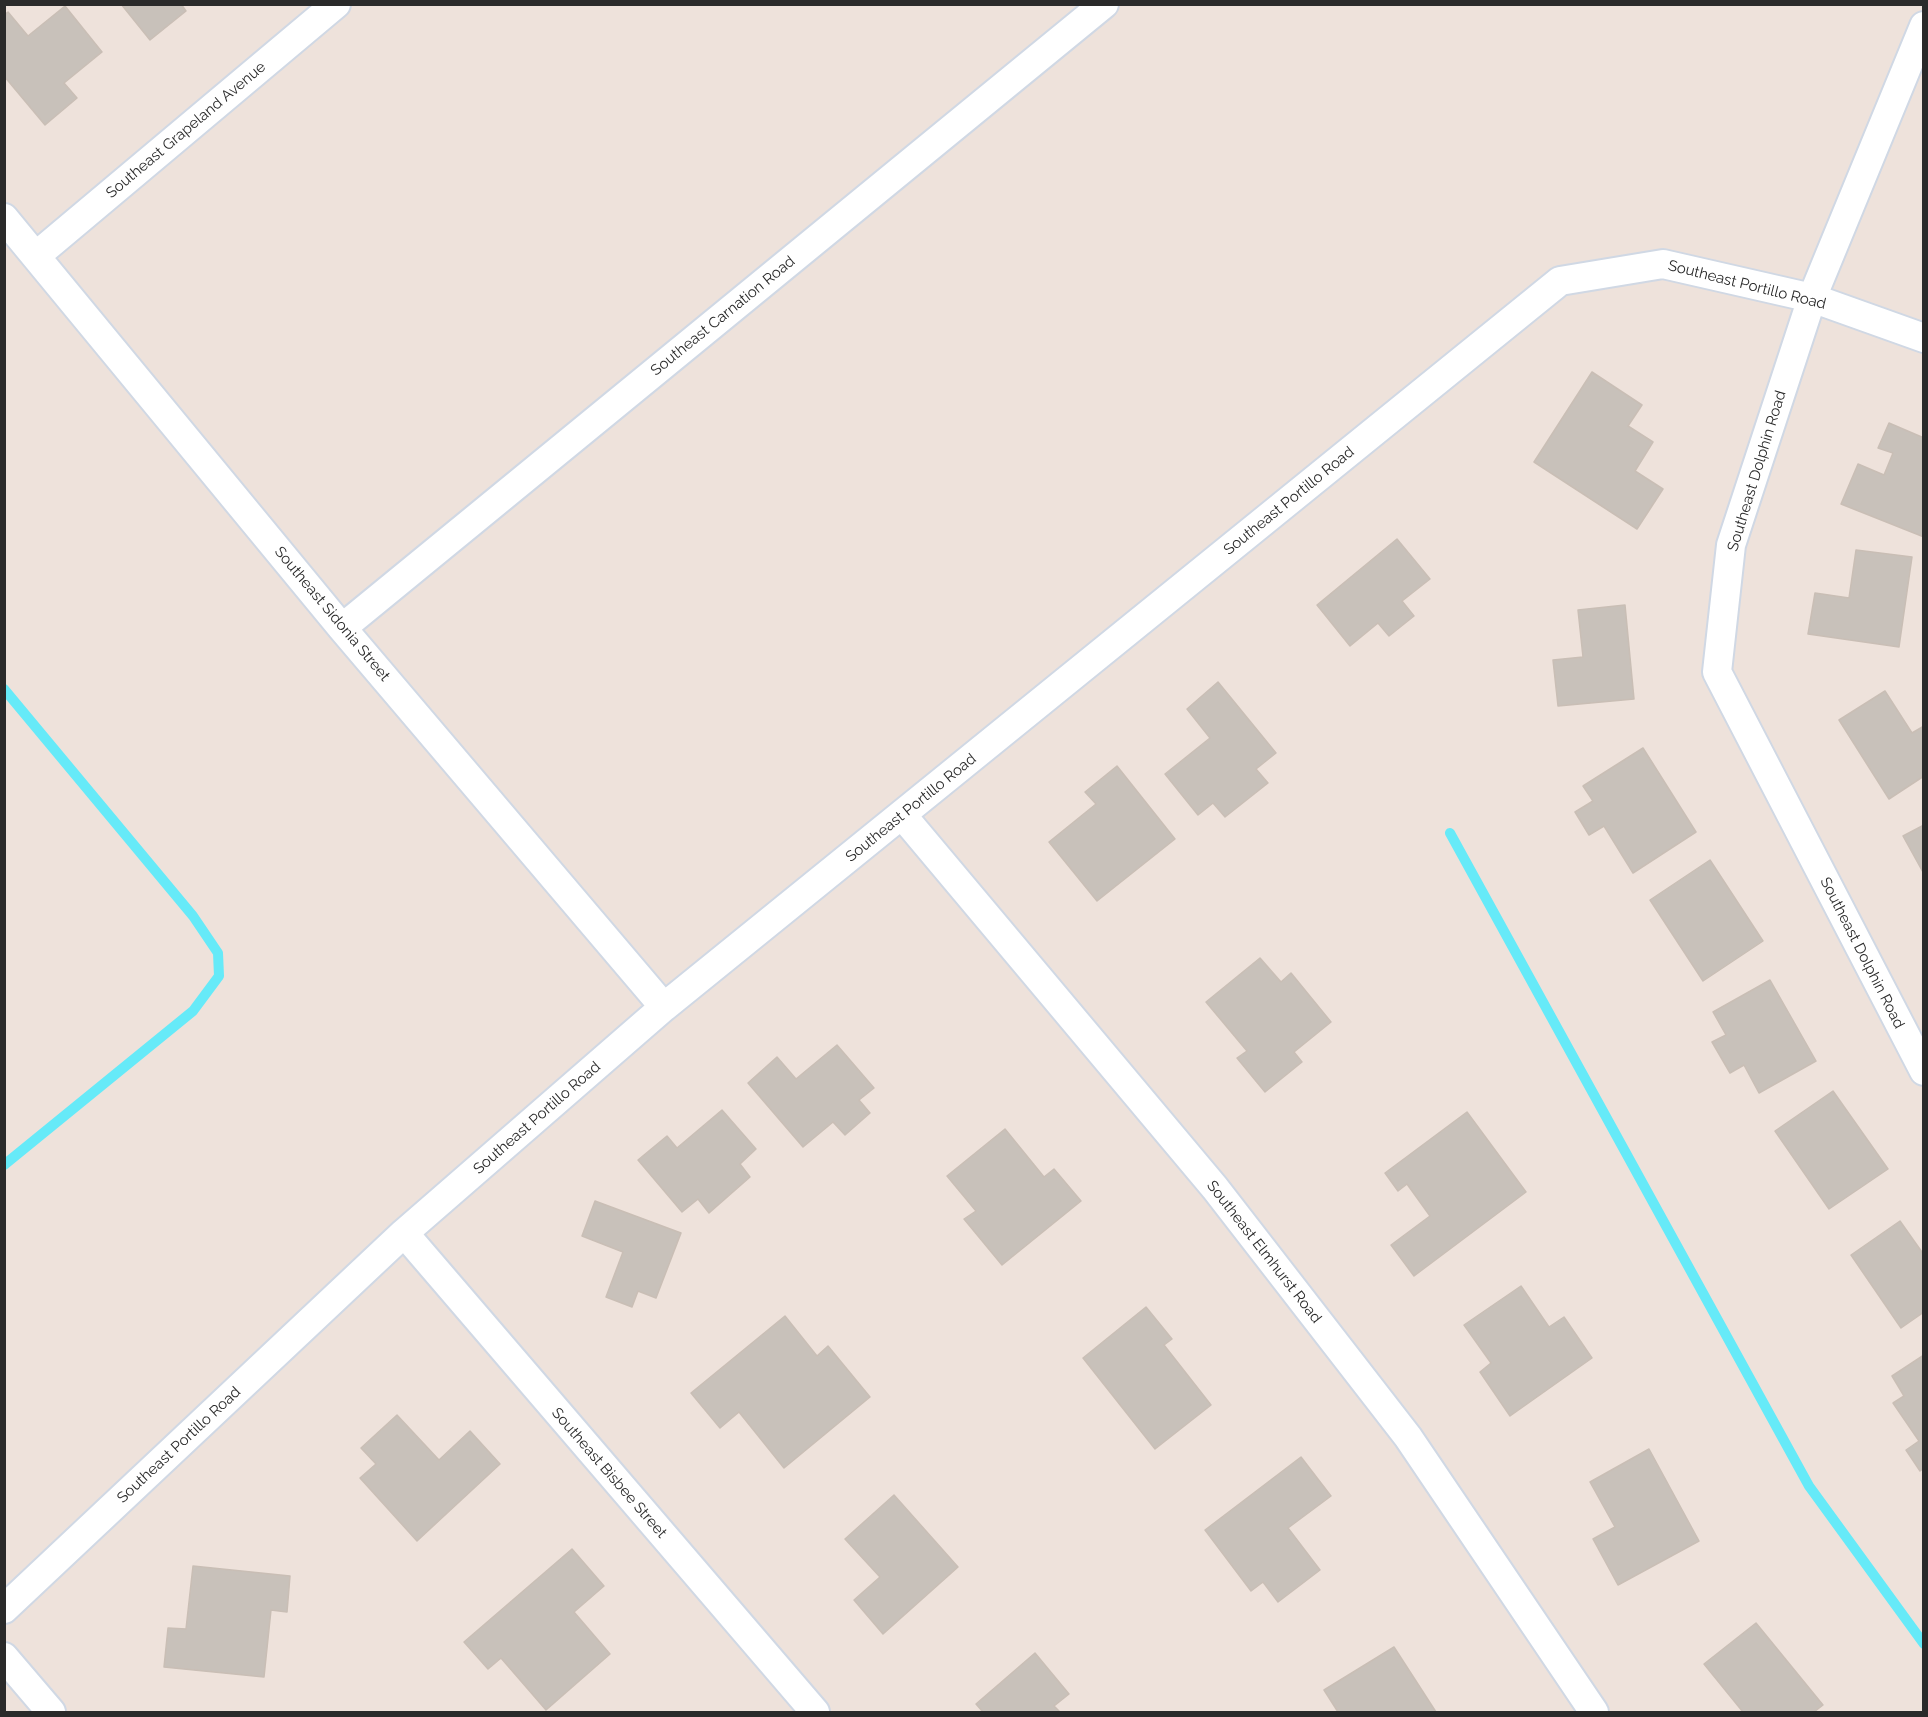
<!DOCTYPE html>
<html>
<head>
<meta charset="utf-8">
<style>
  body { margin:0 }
  #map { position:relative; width:1928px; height:1717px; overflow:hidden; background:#eee2db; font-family:Raleway,sans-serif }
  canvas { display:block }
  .frame { position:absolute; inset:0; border:6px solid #2a2a2a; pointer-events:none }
</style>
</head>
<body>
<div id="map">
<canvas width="1928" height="1717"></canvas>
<div class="frame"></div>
</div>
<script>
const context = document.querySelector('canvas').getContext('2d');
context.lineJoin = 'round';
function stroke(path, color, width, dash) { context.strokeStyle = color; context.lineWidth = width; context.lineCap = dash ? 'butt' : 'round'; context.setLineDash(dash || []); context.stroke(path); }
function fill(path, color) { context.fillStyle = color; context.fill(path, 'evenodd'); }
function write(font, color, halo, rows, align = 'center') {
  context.font = font + ' Raleway,sans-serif'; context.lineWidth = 4.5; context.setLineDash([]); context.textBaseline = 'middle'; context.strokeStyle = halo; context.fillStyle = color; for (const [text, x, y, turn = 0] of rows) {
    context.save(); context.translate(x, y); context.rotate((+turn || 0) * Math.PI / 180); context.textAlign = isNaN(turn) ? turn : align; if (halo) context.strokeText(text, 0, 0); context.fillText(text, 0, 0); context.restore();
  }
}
stroke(new Path2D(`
  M4,689L193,916L218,953L219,976L193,1011L4,1165
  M1450,833L1809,1486L1924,1644`), '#66eaf8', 10);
const building = new Path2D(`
  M121,4H181L186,11L150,40Z
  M65,6L102,52L64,83L77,98L45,125L4,76V15L8,12L28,36Z
  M1592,372L1642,405L1628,426L1653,442L1635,471L1663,489L1637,529L1534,462Z
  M1889,423L1924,438V537L1841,504L1858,464L1884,475L1893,453L1878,448Z
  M1397,539L1430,579L1402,601L1414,616L1389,636L1378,623L1350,646L1317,605Z
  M1856,550L1912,557L1899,647L1808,634L1815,593L1849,598Z
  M1625,605L1634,699L1558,706L1553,660L1583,657L1578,610Z
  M1218,682L1276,753L1256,769L1268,783L1225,817L1213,803L1198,815L1165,774L1210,738L1187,709Z
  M1885,691L1912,733L1924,726V776L1889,799L1839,720Z
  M1643,748L1696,832L1633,873L1604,826L1589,835L1575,812L1593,801L1583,786Z
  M1117,766L1175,839L1097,901L1049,842L1096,804L1085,792Z
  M1924,825V874L1903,836Z
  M1710,860L1763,941L1703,981L1650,900Z
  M1260,958L1281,982L1291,973L1331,1022L1294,1052L1302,1062L1265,1092L1237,1058L1247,1051L1206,1002Z
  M1770,980L1816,1061L1759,1093L1744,1065L1730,1073L1712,1042L1726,1035L1713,1012Z
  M837,1045L874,1088L859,1100L870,1113L845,1135L833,1122L803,1147L748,1083L777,1057L796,1079Z
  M1833,1091L1888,1169L1829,1209L1775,1131Z
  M722,1110L756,1149L740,1164L750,1177L709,1213L698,1199L682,1212L638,1160L667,1136L677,1148Z
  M1467,1112L1526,1192L1414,1276L1391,1245L1430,1216L1407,1184L1398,1191L1385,1173Z
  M1005,1129L1044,1177L1054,1169L1081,1201L1002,1265L964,1219L976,1211L947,1176Z
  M595,1201L681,1233L656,1298L638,1291L632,1307L606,1297L623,1252L582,1236Z
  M1900,1221L1924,1255V1312L1901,1328L1851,1255Z
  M1521,1286L1549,1327L1564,1317L1592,1358L1510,1416L1480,1372L1491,1363L1464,1325Z
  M1146,1307L1172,1339L1164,1345L1211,1405L1155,1449L1083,1358Z
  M785,1316L817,1356L828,1346L870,1397L784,1468L739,1412L720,1428L691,1393Z
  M1924,1355V1468L1920,1471L1906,1450L1919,1441L1893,1403L1904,1396L1892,1376Z
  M397,1415L439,1460L470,1431L500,1464L417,1541L360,1478L376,1464L361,1448Z
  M1649,1449L1699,1541L1618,1585L1593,1539L1615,1527L1590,1482Z
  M1301,1457L1331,1496L1288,1528L1320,1570L1278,1602L1263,1582L1251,1591L1205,1530Z
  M894,1495L958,1567L883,1634L854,1600L880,1577L845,1539Z
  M572,1549L604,1586L574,1612L610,1654L546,1710L501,1658L488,1669L464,1642Z
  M193,1566L290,1576L287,1612L271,1610L264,1677L164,1667L168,1628L186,1629Z
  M1756,1623L1823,1705L1814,1712H1743L1704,1664Z
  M1394,1647L1436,1712H1338L1324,1690Z
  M1035,1653L1069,1694L1054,1706L1060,1712H983L976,1704Z`);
fill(building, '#c8c1ba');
stroke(building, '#c9beb5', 1.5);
const street = new Path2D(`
  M1924,26L1812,298L1731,545L1717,672L1924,1071
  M4,218L342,628L664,1007
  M37,255L336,4
  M342,628L1104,4
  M902,815L1215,1188L1408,1437L1594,1712
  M404,1233L815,1712
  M4,1609L404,1233L664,1007L1560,281L1663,264L1812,298L1924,338
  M4,1657L51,1712`);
stroke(street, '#d0d8e4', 32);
stroke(street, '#fff', 28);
write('15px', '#2a2a2a', '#fff', [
  ["Southeast Grapeland Avenue",186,130,-40],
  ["Southeast Portillo Road",1747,285,14],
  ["Southeast Carnation Road",723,316,-39],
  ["Southeast Dolphin Road",1757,471,-73],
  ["Southeast Portillo Road",1289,501,-39],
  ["Southeast Sidonia Street",332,614,50],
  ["Southeast Portillo Road",911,808,-39],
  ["Southeast Dolphin Road",1862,953,63],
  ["Southeast Portillo Road",537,1118,-41],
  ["Southeast Elmhurst Road",1264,1252,52],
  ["Southeast Portillo Road",179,1445,-43],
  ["Southeast Bisbee Street",609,1473,49]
]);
</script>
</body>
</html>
